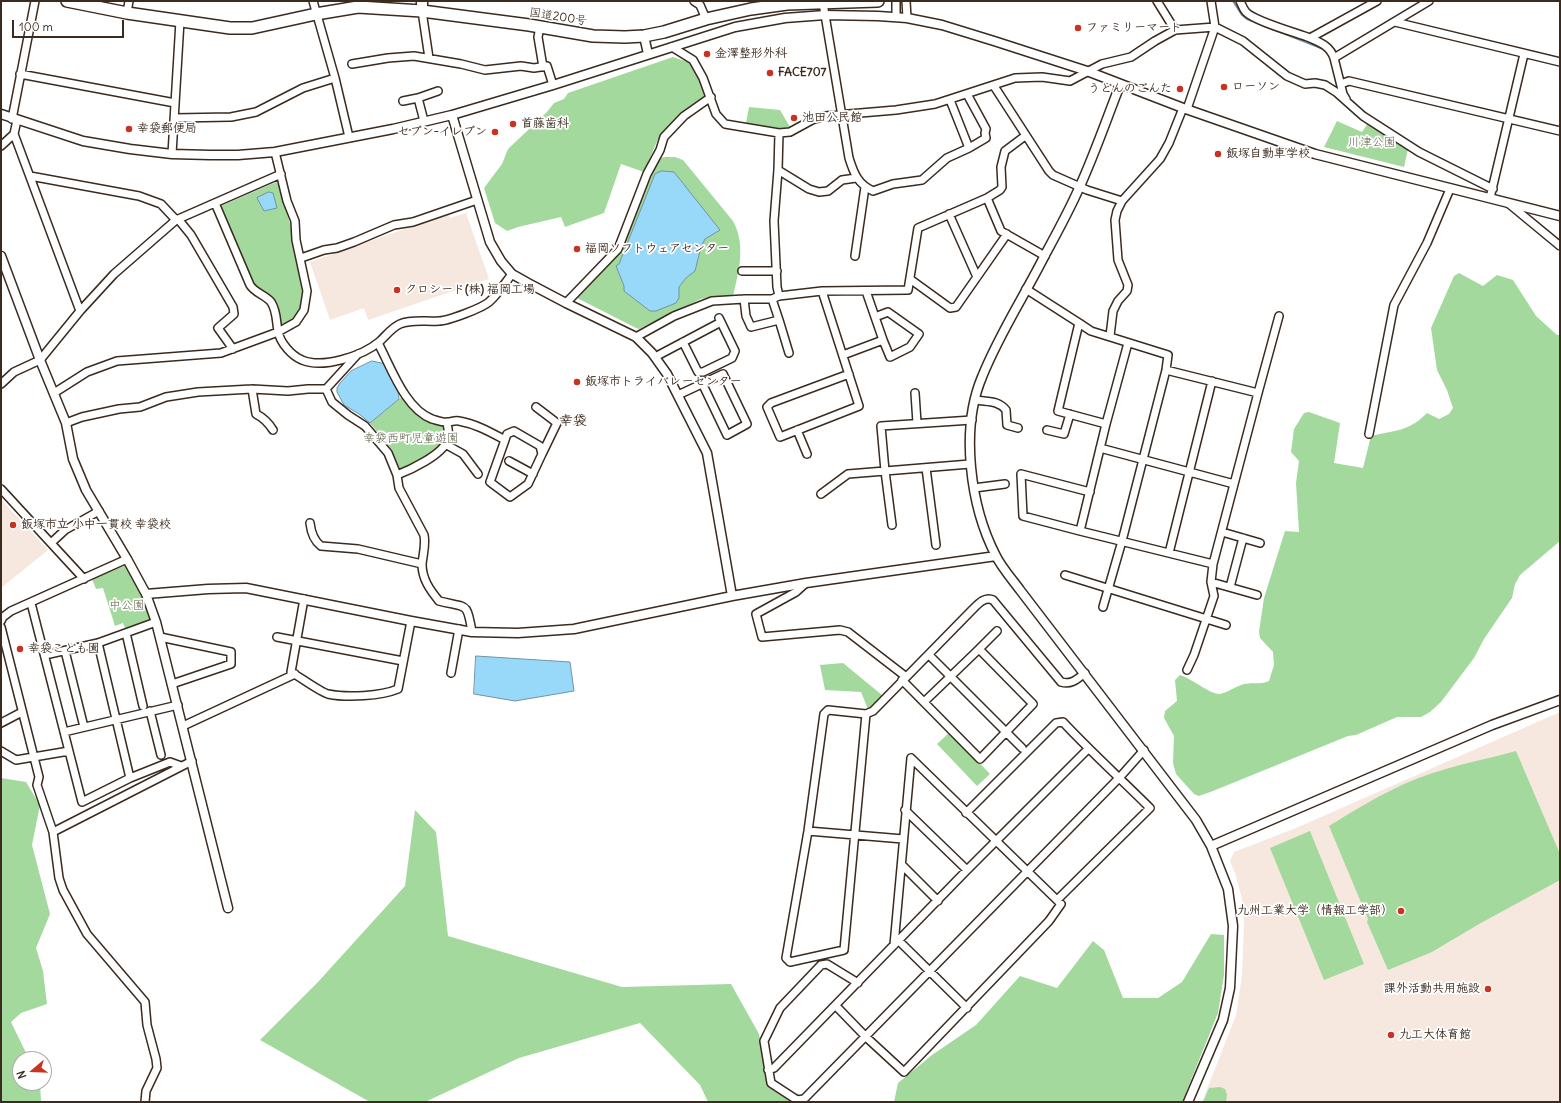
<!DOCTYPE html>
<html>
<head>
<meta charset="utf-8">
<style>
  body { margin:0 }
  #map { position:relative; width:1561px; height:1103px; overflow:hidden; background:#fff; font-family:Delius,sans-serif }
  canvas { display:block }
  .frame { position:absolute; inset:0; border:2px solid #3b2a1e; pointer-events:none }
  .north { position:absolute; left:12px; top:1051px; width:40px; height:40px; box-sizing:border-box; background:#fff; border:1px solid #b1aaa5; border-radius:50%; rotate:251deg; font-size:11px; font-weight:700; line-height:16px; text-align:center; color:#3b2a1e }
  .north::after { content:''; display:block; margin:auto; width:14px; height:18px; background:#c8321e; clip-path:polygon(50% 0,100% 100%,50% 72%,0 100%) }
  .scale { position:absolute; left:12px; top:20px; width:112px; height:18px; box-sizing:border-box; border:2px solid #3b2a1e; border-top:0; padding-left:5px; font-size:12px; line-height:14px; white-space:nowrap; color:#3b2a1e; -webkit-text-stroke:3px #fff; paint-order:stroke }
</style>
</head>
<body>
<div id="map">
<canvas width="1561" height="1103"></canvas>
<div class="frame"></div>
<div class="north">N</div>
<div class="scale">100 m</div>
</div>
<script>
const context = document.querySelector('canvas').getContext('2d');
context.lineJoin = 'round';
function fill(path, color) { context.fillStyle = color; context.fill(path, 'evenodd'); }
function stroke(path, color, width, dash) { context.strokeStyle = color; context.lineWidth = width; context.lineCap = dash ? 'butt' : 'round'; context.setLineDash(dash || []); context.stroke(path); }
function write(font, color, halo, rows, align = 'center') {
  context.font = font + ' Delius,"Klee One",sans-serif'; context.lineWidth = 3.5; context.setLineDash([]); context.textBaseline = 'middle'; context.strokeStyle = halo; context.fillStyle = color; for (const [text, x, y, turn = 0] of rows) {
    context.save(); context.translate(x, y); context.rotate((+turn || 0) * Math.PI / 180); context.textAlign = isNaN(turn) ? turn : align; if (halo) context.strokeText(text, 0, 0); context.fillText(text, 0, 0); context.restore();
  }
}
fill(new Path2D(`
  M466,213L489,279L368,320L364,308L330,320L310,262L448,214L450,218Z
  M1,499L48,550L1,588Z
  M1560,712V1102H1202L1236,1015L1242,975L1244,924L1242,899L1235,873L1230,861L1234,852L1296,828Z`), '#f6e8de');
fill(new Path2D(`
  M673,57L691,63L700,77L706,95L671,124L658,139L644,172L621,164L604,213L565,227L561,217L518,227L507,231L495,223L484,188L502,164L508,149L546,113L554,103L564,99L568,93Z
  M749,107L780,110L790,127L779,129L746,123Z
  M1337,121L1362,132L1368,123L1408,149L1404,167L1324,147Z
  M665,157H675L683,160L733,221C746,245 739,271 733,296L711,297L701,299L639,329L636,328L575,297L620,252L654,169C657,163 658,158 665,157Z
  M276,182L279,185L290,224L293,243L303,289V297L298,315L294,319L280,328V317L255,289L220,210L221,206Z
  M1459,273L1483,286L1497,275L1513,280L1536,316L1557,335H1560V541L1520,575L1515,584L1512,598L1484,639L1474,658L1441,702L1430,712L1421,717H1397L1356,735L1348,736L1213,791L1199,796L1194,794L1176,774L1173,763L1174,736L1164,718L1165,711L1177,701L1175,680L1180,675C1191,678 1211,695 1220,694C1229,692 1236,686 1244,684C1254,682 1259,685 1269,681L1274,665L1273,652L1260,638L1259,632L1264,598L1285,531L1299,532L1296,483L1299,461L1291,452L1294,429L1304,413L1309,412L1340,423L1334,463L1363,468L1371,436C1396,430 1408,432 1427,413L1439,419L1449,414L1453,408L1447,390L1437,370L1431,328L1454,276Z
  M403,396C412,415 422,419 441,424L446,432C441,451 419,462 403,470L400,469L392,450L370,423Z
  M127,565L135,580L149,616L150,620L147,623L126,631L123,623L115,626L103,588L96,589L92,579Z
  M843,663L882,695L872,707L868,709L861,692L825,690L820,665Z
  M950,732L990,774L977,786L937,744Z
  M1516,751L1560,854V880L1479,924L1432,952L1388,970L1367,922L1368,919L1329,826C1353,811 1378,796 1404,784C1439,768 1479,761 1516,751Z
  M1,778L26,782L40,805L32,845L50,914L36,948L43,971L47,1004L21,1013L11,1022L29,1059H20V1083H40L41,1102H1Z
  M415,810L436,832L448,936L622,987L731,984L759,1034L769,1084L795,1102H708L700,1085L640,1023L519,1058L425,1102H370L260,1040L318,982L405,886Z
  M1310,831L1364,964L1324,980L1270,848Z
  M1211,934L1224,935V975L1218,1013L1182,1102H894L898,1083L932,1055L976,1025L1020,976L1057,988L1093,941L1104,950L1123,998H1158L1182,982Z
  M1220,1087L1225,1089L1227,1095L1226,1102H1203L1209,1088Z`), '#a3d99d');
const water = new Path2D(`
  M662,171L674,172L720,230L705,239L701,247L695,271L686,278L679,287V298L676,303L656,311H650L624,291V286L616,266L619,264L655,174Z
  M269,192L273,193L277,208L264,211L257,198Z
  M372,361L386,364L398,389L399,399L370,423L359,414L344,405L337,392V388L340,383L351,371Z
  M476,656L570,662L574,691L515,701L474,694Z`);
fill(water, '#98d9fa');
stroke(water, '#7393a2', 1);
stroke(new Path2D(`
  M1233,1L1242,15L1247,19L1326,50`), '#7393a2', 2);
const minor = new Path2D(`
  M313,1L335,78L349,137
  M694,1L700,5L706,19
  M906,1L907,18
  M1157,1L1175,30
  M1240,1C1242,5 1243,9 1246,12C1254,21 1297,33 1310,38L1377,1
  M823,3L849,158C854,174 858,184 873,191L893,184L922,180L947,158L969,148L950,100
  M422,11L429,58
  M127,13L129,1
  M896,17V1
  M1395,22L1560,62
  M540,27L538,37L543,67
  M1310,38C1321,43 1330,46 1334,58
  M672,47L693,60L703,78L716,114L725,124L779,133L790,132L812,120L825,116L896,110L935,104L1015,78L1042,77L1070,81L1102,64L1131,57L1155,41L1175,30L1215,27L1243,41L1287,76L1305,84L1315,83L1325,85L1336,92L1363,116L1419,152L1493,189
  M352,64L388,58L414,56L461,64L485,70L521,66L534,68L547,66L553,85
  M20,74L175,103
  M1341,84L1349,81L1560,131
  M994,86L1049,171L1053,175L1087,190L1122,201
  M967,94L986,129L985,133L986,138L969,148
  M1346,99L1343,94L1334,58L1429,1
  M403,101L418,98
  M1187,109L1215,27L1211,1
  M175,118L231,117L256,112L303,88L335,78
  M12,119L35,1
  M17,120L14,134L80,311
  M424,121L418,98L438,91
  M1,146L14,134
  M172,154L180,21
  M778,170L809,189L819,192L828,191L842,180L856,178
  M30,176L139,196L161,204L176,220
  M987,198L1001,231L1045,256
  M1490,198L1524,54
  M215,203L250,285C255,293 265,295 271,302C277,311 276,321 278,331C280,343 292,356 302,360C323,369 362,356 379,342C386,336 391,328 400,324C412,319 426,322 439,321C448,321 482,308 489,302C498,294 505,283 512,274
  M1508,203L1560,246
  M949,214L977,277
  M178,219L191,235L233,307L234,314L218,328L233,349
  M855,256L865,187
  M301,258L324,250L337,248L354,242L394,225L413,222L477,200
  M742,271H777
  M910,279L950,308L956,307L1007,234
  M1026,289L1079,323
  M822,291L859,406L780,437L767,407L771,403L849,374
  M866,291L875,317
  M779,296L777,287L774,221L778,170L779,133
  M744,299L746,316L751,327L779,320L772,299
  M566,303L618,249L647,174L660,150L664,137L684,116L711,97
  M779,320L789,353
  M1110,336L1113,311L1118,301L1127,291L1128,285L1118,260L1115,220L1117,211L1122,201L1160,159L1169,143L1183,108
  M636,337L674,316L712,301L744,299H772L779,296L822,291L908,290L918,228L987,198L1000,190L1002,187L1001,167L1005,151L1025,136
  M683,342L698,372H703L732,358L735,351L719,318
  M378,343C391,367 405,409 432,419C436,420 444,423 447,422C452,422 454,420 459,421C476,424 490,432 505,440L507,434L514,431L540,446L542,454L528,484L510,497L490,482L505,440
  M1128,343L1106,424L1080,531L1213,564L1258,393L1166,370
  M843,355L883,340L890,357L910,347L919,334L888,312L875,317L883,340
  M655,357L721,322
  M1,384L14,372L40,360L80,311L114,274L176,220L281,174
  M252,389L256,414C264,418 268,422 273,430
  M326,389L332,402L348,415L365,426L388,453L397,475L399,488L424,535C426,545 423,554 422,564C422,579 430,590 439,601C467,608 467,601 472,632
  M54,393L87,372L117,361L221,353L278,332L296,322L304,310L307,291L296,240L295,221L287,201L275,152
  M915,393L917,423
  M1258,393L1279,316
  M678,395L723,374L747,424L727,435L702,383
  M976,400C987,402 998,400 1006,410L1007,425L1018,428
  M536,407L557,423L542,454
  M66,423L82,417L119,409L140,407L166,397L198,392L252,389L288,391L308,389H326L358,354
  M797,430L807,454
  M1047,430L1064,434L1070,414
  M1369,434L1394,305L1427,243L1450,189
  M445,444L463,454L478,474
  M1100,448L1234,484
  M509,461L533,474
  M970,464L885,471L881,426L972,420
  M926,468L936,545
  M397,475C410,470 442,455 447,441C450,435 448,429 447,423
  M974,488L1005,484
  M1,489L84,579
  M821,494L848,474L885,471L892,525
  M310,523C311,532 313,540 321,546L358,549L422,564
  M1080,531L1023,516L1021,474L1090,492
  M1222,532L1260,543
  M51,543L65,530L99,511
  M1169,553L1212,381
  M1065,575L1226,625
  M1211,582L1257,595
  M806,583L796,592L756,614L762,637L840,630L848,632L905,676
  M1230,587L1243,538
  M304,599L291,672C300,677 320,692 328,694C347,698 381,696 398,689L411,621
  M31,603L82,802L130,778L170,762L181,766
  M1103,607L1122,541L1166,370L1168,355L1091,331L1079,323L1058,411L1106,424
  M1,621L3,617L11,611L127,559
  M1,627L39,777L37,785L53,832L59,878L63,890L87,934L145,1002L147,1025L156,1059L157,1068L146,1091L145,1102
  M126,633L143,706
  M160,637L231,652V664L172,684
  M277,637L403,661
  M98,643L130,778
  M979,649L997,631
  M65,651L84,727
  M45,655L98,643L156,622
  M929,655L1022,748
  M1187,670L1194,655L1214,596L1211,582L1213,564
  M451,673L459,629
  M902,680L980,759L1033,704L979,649L924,702
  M150,711L161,755
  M866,714L844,950L790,962L786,958L808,831L824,714L828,710L866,714L873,711L972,610C978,604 985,596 993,600L1061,682C1072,685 1077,679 1085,673
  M1,723L22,712
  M183,726L295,674
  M64,732L178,705
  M1,751L16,760L69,751
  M905,810L967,870
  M966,813L1056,723L1063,722C1091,752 1121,779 1150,808L1057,900
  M808,831L903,839
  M53,832L192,761
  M902,865L938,901
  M898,940L967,1008
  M858,983L827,964L821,965L780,1008L764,1041L771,1083L797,1100L804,1099L1120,777L1144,750
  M836,1006L866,1037L904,1072L1049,921L1061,904L911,758L894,945
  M768,1070L774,1068L967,870L1088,749`);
const tertiary = new Path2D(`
  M644,36L648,54
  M1120,85C1107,118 1095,153 1080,186C1070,209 1058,231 1046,253C1025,295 999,334 982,377C960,429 970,506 996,556C1002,568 1012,579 1020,590L1196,820L1211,846L1228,889L1233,926L1230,988L1223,1020L1188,1102
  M1,114L83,141L130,149L172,154L210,155H238L275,152L393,129L452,115L553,85L735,27L785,18L825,15L878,16L907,18L942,25L994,41L1087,71L1183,108L1315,154L1560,216
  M452,115L490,242L501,261L512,274L528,283L566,303L636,337L652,353L667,374L707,453L732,596
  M1,256L40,360L66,423L73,459L86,490L127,559L146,594L156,622L228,908
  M146,594L208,589L246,588L411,621L472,632L518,633L574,629L732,596L806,583L996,556
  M1211,846L1492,725L1560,700`);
const secondary = new Path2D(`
  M422,11V1`);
const trunk = new Path2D(`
  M67,1L127,13L230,28H252L316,14L358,7L422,11L529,25L593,36L625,37L644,36L664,32L706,19L751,9L787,4L878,1`);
stroke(minor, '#3b2a1e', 10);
stroke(tertiary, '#3b2a1e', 11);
stroke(secondary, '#3b2a1e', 13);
stroke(trunk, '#3b2a1e', 14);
stroke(minor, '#fff', 7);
stroke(tertiary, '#fff', 8);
stroke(secondary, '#fff', 10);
stroke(trunk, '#fff', 11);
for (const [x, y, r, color] of [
  [1078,28,4,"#c8321e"],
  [707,54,4,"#c8321e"],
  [770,73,4,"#c8321e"],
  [1224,87,4,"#c8321e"],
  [1180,89,4,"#c8321e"],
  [794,118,4,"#c8321e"],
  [513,124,4,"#c8321e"],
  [129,129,4,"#c8321e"],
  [495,132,4,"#c8321e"],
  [1218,154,4,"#c8321e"],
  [577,249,4,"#c8321e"],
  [397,290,4,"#c8321e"],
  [577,382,4,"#c8321e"],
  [13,525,4,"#c8321e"],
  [20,649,4,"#c8321e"],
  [1401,911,4,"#c8321e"],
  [1488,989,4,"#c8321e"],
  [1391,1035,4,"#c8321e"]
]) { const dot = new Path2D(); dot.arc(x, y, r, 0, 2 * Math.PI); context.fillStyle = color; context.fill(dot); stroke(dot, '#fff', 1.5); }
write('12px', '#3b2a1e', '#fff', [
  ["国道200号",558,17,9]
]);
write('bold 12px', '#3b2a1e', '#fff', [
  ["ファミリーマート",1086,28],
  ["金澤整形外科",715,54],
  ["FACE707",778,73],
  ["ローソン",1232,87],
  ["うどんのごんた",1172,89,"right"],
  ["池田公民館",802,118],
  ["首藤歯科",521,124],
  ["幸袋郵便局",137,129],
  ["セブン-イレブン",487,132,"right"],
  ["飯塚自動車学校",1226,154],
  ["福岡ソフトウェアセンター",585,249],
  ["クロシード(株) 福岡工場",405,290],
  ["飯塚市トライバレーセンター",585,382],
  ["飯塚市立 小中一貫校 幸袋校",21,525],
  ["幸袋こども園",28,649],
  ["九州工業大学（情報工学部）",1393,911,"right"],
  ["課外活動共用施設",1480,989,"right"],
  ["九工大体育館",1399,1035]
], 'left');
write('12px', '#5a5f44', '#fff', [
  ["川津公園",1372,143],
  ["幸袋西町児童遊園",411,439],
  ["中公園",127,606]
]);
write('bold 14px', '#3b2a1e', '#fff', [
  ["幸袋",573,421]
]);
</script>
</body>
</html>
